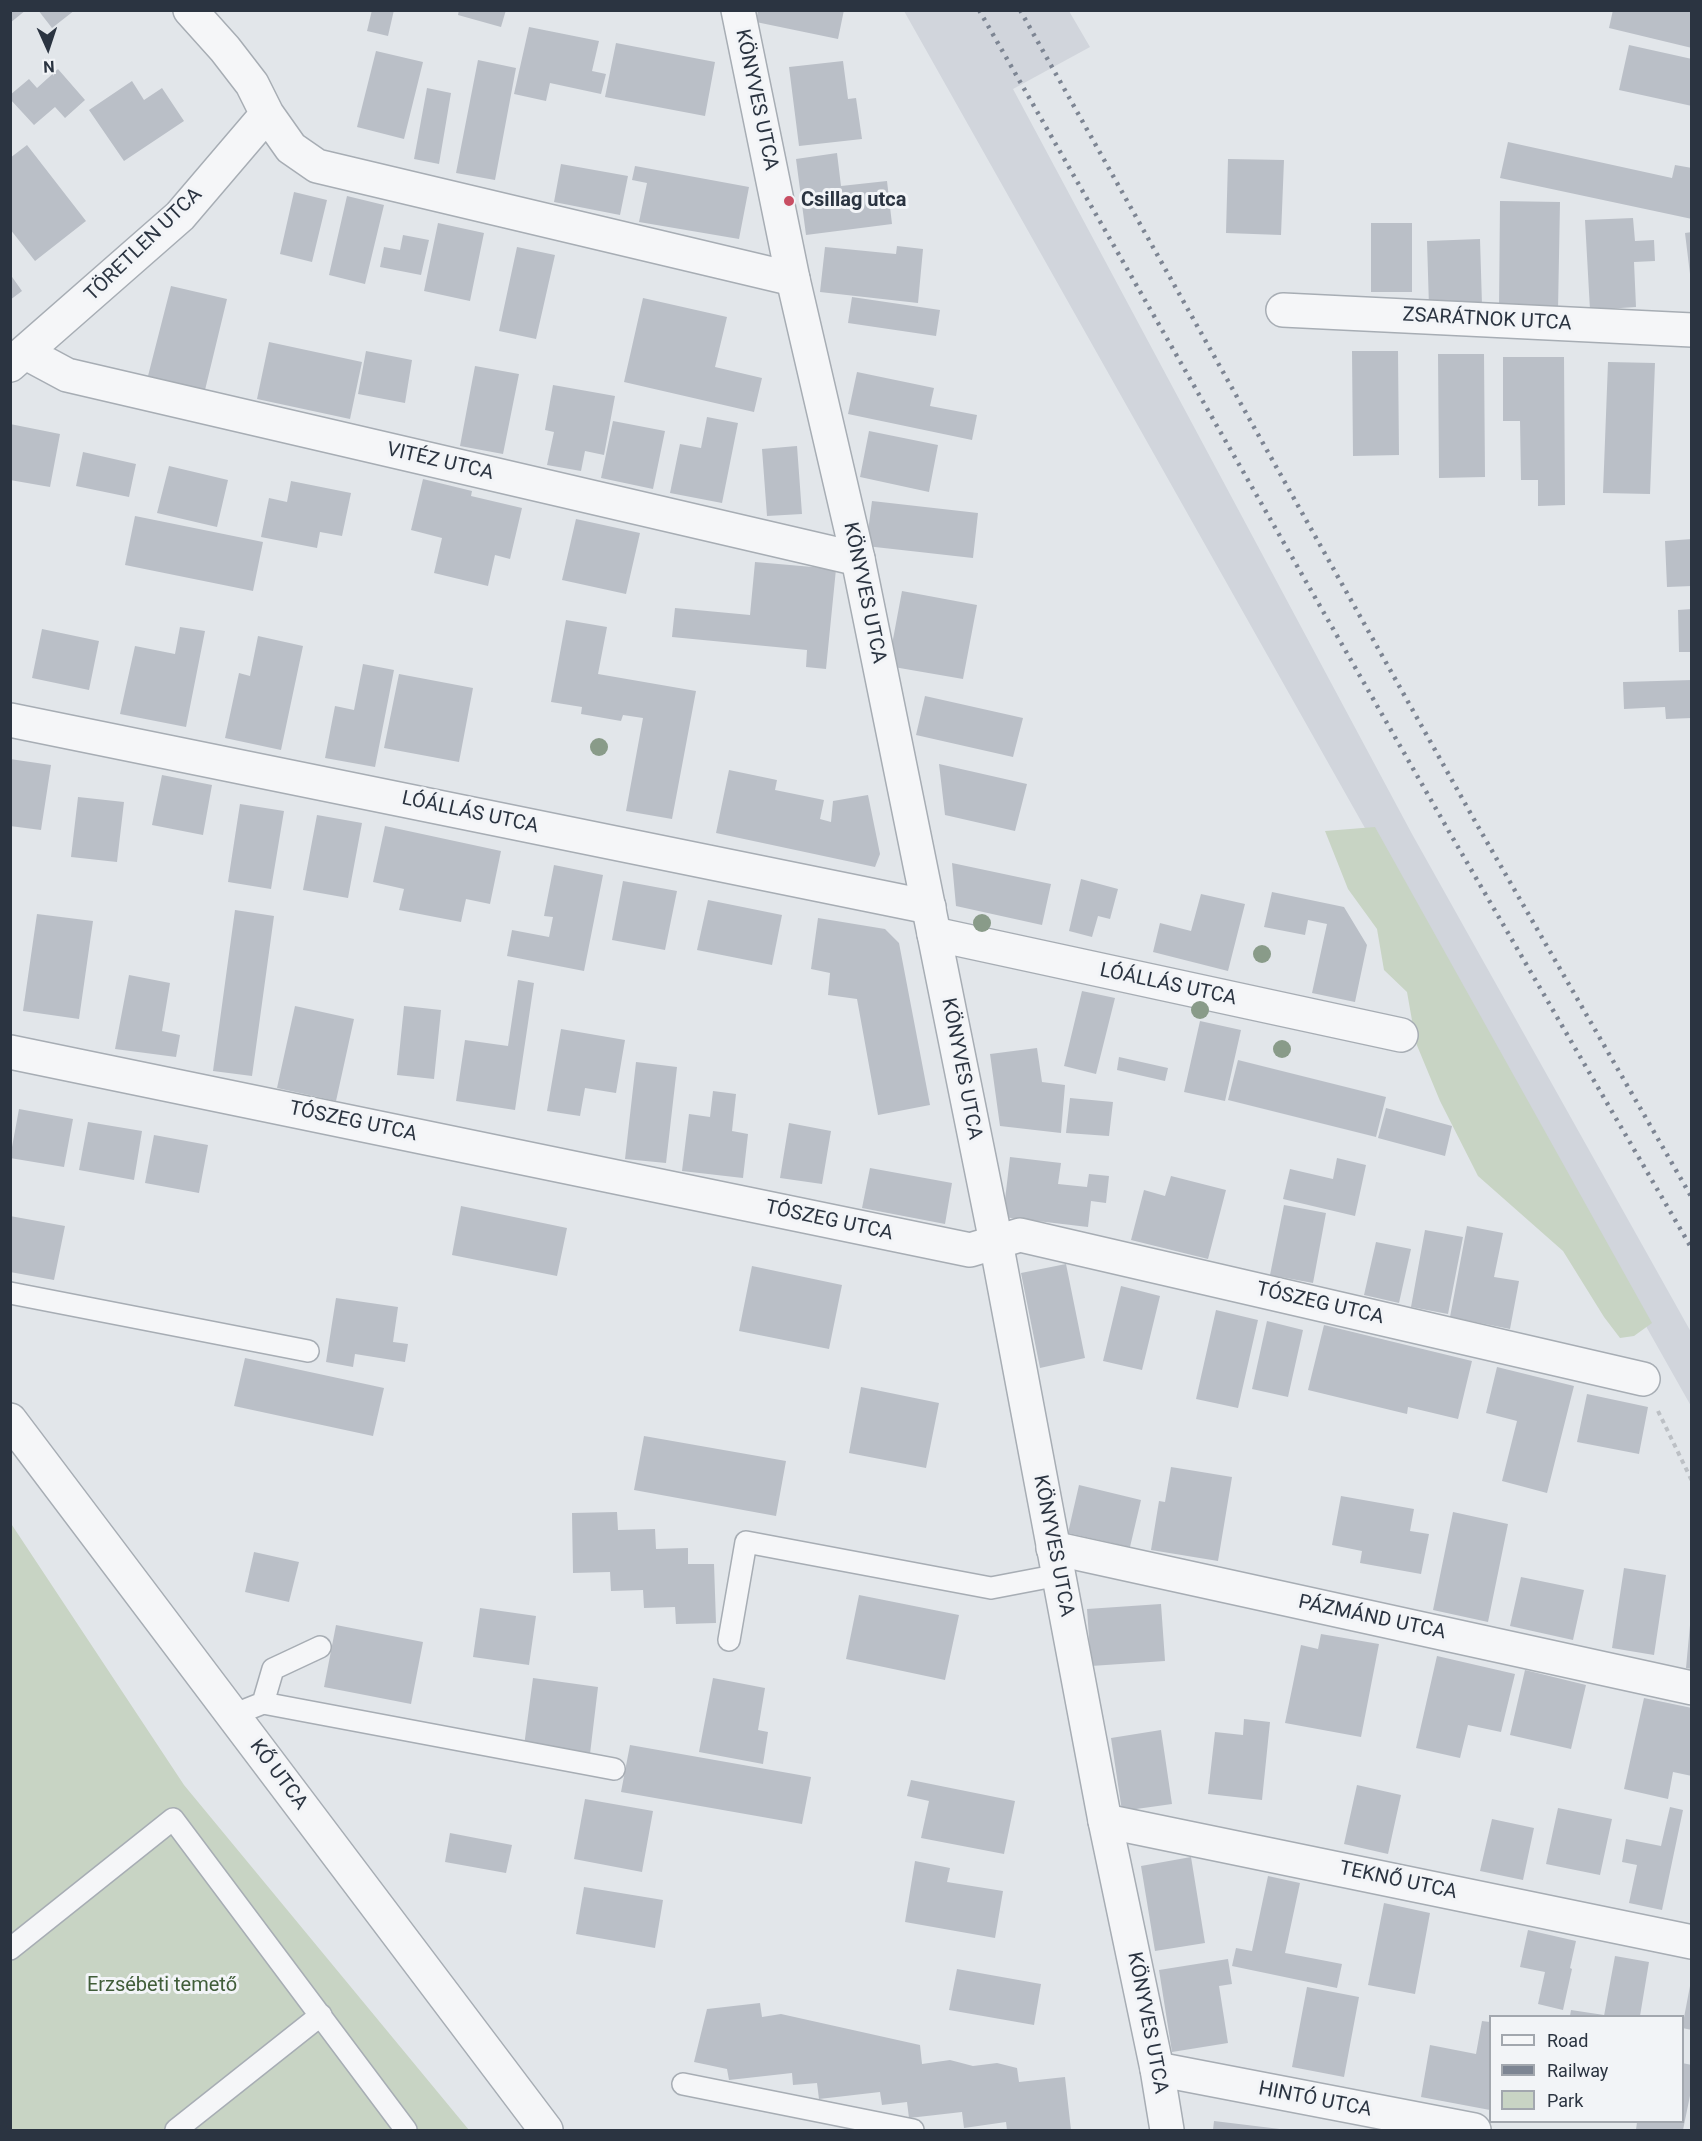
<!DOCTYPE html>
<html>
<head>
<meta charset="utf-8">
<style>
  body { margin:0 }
  #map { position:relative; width:1702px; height:2141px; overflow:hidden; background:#e2e6ea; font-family:Roboto,sans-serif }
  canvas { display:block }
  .frame { position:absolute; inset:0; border:12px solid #2b3441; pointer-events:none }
  .legend { position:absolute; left:1489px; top:2015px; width:195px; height:108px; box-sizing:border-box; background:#f2f4f7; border:2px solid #a2a7ae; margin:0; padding:8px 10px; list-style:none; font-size:18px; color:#2b3441 }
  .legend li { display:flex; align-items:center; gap:12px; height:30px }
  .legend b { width:30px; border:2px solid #a2a7ae }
  .north { position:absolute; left:18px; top:18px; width:60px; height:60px; -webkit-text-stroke:4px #f2f4f7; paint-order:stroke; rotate:177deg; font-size:16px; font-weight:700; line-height:24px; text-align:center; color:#2b3441 }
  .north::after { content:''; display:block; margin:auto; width:21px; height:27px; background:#2b3441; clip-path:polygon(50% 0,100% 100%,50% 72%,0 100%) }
</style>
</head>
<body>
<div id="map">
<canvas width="1702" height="2141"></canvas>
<div class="frame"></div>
<ul class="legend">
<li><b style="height:8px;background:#f5f6f8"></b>Road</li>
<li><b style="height:8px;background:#7d8593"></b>Railway</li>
<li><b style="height:16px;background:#c8d4c4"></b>Park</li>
</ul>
<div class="north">N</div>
</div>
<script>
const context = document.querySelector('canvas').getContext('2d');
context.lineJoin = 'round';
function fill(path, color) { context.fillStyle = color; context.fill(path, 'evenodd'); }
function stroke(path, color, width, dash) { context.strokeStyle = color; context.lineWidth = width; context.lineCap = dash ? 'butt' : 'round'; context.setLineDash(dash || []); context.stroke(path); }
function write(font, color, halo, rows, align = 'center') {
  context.font = font + ' Roboto,sans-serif'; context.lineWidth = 6; context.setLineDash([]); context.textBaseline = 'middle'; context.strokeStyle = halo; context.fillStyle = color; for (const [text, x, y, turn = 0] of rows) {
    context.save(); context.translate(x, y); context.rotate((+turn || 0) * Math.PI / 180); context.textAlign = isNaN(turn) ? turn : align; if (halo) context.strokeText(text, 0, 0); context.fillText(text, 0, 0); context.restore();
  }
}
fill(new Path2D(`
  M904,11H1069L1090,47L1013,89L1412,834L1691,1332V1406Z`), '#d1d5dc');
fill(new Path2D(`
  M1375,827L1652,1323L1634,1336L1620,1338L1604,1317L1563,1251L1478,1176L1440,1101L1416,1043L1407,992L1384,970L1377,929L1348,889L1325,831Z
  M10,1522L184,1785L469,2130H11Z`), '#c8d4c4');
fill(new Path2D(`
  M10,10H26L10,23Z
  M38,10H75L52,28Z
  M372,10H394L388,36L367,31Z
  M459,10H506L501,27L458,15Z
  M758,10H844L838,39L756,22Z
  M1613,10H1692V48L1609,28Z
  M529,27L599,41L592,71L606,74L601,94L550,83L546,101L514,94Z
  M616,43L715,62L705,116L605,97Z
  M1629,45L1692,59V106L1619,90Z
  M376,51L423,62L404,139L357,127Z
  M478,60L516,68L495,180L456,173Z
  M843,61L848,99L856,98L862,139L799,146L789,67Z
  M58,69L85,100L65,118L55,107L34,125L10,99V95L29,79L37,88Z
  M132,81L144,100L162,88L184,121L124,161L89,110Z
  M427,88L451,93L439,164L414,159Z
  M1508,142L1672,178L1675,165L1692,168V219L1500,178Z
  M27,145L86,221L35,261L10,229V158Z
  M837,153L841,186L887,181L892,224L806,235L796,159Z
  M1228,159L1284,160L1281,235L1226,233Z
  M561,164L628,176L620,215L554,202Z
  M635,166L749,187L739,239L639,222L647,183L632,180Z
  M294,192L327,200L312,262L280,254Z
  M347,196L384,205L365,284L329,275Z
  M1500,201L1560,202L1558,310L1499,309Z
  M1633,218L1635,241L1654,240L1655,261L1634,262L1636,307L1590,310L1585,220Z
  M438,223L484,233L470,301L424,291Z
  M1371,223H1412V292H1371Z
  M1692,232V274H1690L1685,233Z
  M403,235L429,240L421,275L380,267L384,247L400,250Z
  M1480,239L1482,305L1429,307L1427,241Z
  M897,246L923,249L918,303L820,292L825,247L896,254Z
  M517,247L555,255L536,339L499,331Z
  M10,274L22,291L10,300Z
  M171,286L227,299L205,390L148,376Z
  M852,297L940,310L936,336L848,323Z
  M643,298L727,317L715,367L762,378L754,412L624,382Z
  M269,342L362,362L350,419L257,399Z
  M366,351L412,360L405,403L358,394Z
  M1352,351H1398L1399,455L1353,456Z
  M1438,354H1484L1485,477L1439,478Z
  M1503,357H1564L1565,505L1538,506V480H1521L1520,421H1503Z
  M1608,362L1655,363L1650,494L1603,493Z
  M475,366L519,374L503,454L460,446Z
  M857,372L934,388L930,406L977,415L972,440L848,414Z
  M553,385L615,396L604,455L585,451L581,471L547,465L554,432L545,430Z
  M707,417L738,423L722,503L670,493L680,444L701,448Z
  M613,421L665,431L653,489L601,478Z
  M10,424L60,434L50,487L10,480Z
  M869,431L938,445L929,492L860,477Z
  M797,446L802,514L767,516L762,449Z
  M83,452L136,464L129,497L76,486Z
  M169,466L228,480L217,527L157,513Z
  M423,479L472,491L471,496L522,508L510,559L495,555L488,586L434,573L442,538L411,530Z
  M291,481L351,493L342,536L320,532L317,548L261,537L269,498L287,502Z
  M872,501L978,513L973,558L866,546Z
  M135,516L263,542L253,591L125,565Z
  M576,519L640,533L626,594L562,580Z
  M1692,539V586L1667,587L1665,541Z
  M755,562L836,569L826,669L806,667L807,650L672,637L675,608L750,615Z
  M902,591L977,605L963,679L888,666Z
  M1692,609V652H1679L1678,610Z
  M566,620L607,627L598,674L696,691L672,819L626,811L643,718L623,715L621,721L581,714L582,707L551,702Z
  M180,627L205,631L186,727L120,714L135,646L175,654Z
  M42,629L99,641L89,690L32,678Z
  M258,636L303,646L281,750L225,738L239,673L250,676Z
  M363,664L394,670L375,767L325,758L335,706L354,710Z
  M399,674L473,688L459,762L384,748Z
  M1692,680V718L1666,719L1665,707L1624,709L1623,682Z
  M925,696L1023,718L1013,757L916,735Z
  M10,759L51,765L41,830L10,826Z
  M939,764L1027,784L1015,831L945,815Z
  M729,770L777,780L775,790L824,800L820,819L831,822L833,801L868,795L880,854L875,867L716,833Z
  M162,775L212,785L203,835L152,825Z
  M78,797L124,802L117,862L71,857Z
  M240,804L284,811L271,889L228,882Z
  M317,815L362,823L348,898L303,890Z
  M385,826L501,851L490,904L466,899L461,922L399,910L404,889L373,882Z
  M952,863L1051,884L1042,925L956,906Z
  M554,865L603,875L584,971L507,956L512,930L549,937L553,917L544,916Z
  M1081,879L1118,889L1110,919L1098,916L1092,937L1069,931Z
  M623,881L677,891L665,950L612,940Z
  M1272,892L1344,907L1367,945L1355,1002L1312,993L1327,924L1308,920L1305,935L1264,927Z
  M1201,894L1245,904L1228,971L1153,952L1160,923L1191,931Z
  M708,900L782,915L772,965L697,950Z
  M235,910L274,916L252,1076L213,1071Z
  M37,914L93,921L79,1019L23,1011Z
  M818,918L885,929L899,943L930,1105L878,1115L857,999L828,995L830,973L811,969Z
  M129,975L170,983L162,1031L180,1035L176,1057L115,1049Z
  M518,980L534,983L515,1110L456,1101L465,1040L508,1046Z
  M1082,991L1115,998L1096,1074L1064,1066Z
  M295,1006L354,1019L336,1101L277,1088Z
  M404,1006L441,1010L434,1079L397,1075Z
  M1200,1021L1241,1030L1225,1101L1184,1092Z
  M561,1029L625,1040L616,1093L585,1088L580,1116L547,1111Z
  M1037,1048L1042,1082L1065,1085L1061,1133L1000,1126L990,1054Z
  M1119,1057L1168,1068L1165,1081L1117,1070Z
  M1238,1060L1386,1097L1376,1137L1228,1100Z
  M636,1062L677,1067L666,1163L625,1159Z
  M713,1091L736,1094L732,1131L748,1134L743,1178L682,1171L689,1114L710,1117Z
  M1070,1098L1113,1102L1109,1136L1066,1133Z
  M1386,1108L1452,1126L1445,1156L1378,1138Z
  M19,1109L73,1119L64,1167L10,1158Z
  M88,1122L142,1131L134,1180L79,1170Z
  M789,1123L831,1131L822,1184L780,1178Z
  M154,1135L208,1145L199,1193L145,1183Z
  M1010,1157L1061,1163L1058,1184L1087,1187L1089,1174L1109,1176L1106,1203L1091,1201L1088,1227L1003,1217Z
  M1337,1158L1366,1165L1355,1216L1283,1199L1290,1169L1333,1179Z
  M870,1168L952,1183L945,1224L862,1208Z
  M1171,1176L1226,1190L1208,1259L1131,1240L1144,1190L1165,1196Z
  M1284,1205L1326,1213L1313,1283L1270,1275Z
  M461,1206L567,1228L557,1276L452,1255Z
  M10,1216L65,1226L54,1280L10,1272Z
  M1467,1226L1503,1233L1494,1277L1519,1281L1510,1329L1450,1317Z
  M1425,1230L1463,1237L1448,1314L1411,1307Z
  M1376,1242L1411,1249L1399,1303L1364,1295Z
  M1066,1264L1085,1358L1040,1368L1021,1273Z
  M752,1266L842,1285L829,1349L739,1331Z
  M1121,1286L1160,1296L1142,1370L1103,1361Z
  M336,1298L398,1307L393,1342L408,1344L405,1362L355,1354L353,1367L326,1362Z
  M1216,1310L1258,1320L1238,1408L1196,1399Z
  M1267,1321L1303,1330L1288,1397L1252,1389Z
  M1324,1325L1472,1361L1458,1419L1408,1407L1407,1414L1308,1390Z
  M245,1358L384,1388L373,1436L234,1406Z
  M1497,1367L1574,1386L1547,1493L1502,1481L1517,1421L1486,1413Z
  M861,1387L939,1403L926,1468L849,1453Z
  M1587,1394L1648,1407L1639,1454L1577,1442Z
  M644,1436L786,1461L776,1516L634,1490Z
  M1171,1467L1232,1477L1218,1561L1151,1550L1159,1501L1165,1502Z
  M1079,1485L1141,1500L1130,1547L1068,1533Z
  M1341,1496L1414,1509L1410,1531L1429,1534L1421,1574L1360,1563L1362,1551L1332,1545Z
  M617,1512L618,1530L655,1529L656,1549L688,1548V1564H714L716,1623L676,1624L675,1607L644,1608L643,1590L611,1591L610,1572L573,1573L572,1513Z
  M1453,1512L1508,1524L1488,1622L1433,1610Z
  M254,1552L299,1562L289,1602L245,1592Z
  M1624,1568L1666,1575L1654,1655L1612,1648Z
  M1521,1577L1584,1590L1573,1640L1510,1626Z
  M859,1595L959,1615L945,1680L846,1659Z
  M1161,1604L1165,1661L1091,1666L1087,1609Z
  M480,1608L536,1616L529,1665L473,1657Z
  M336,1625L423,1642L411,1704L324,1687Z
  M1690,1625H1692V1669L1686,1668Z
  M1321,1634L1379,1644L1361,1737L1285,1723L1301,1645L1318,1649Z
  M1437,1656L1515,1674L1501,1732L1468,1725L1460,1758L1416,1748Z
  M1525,1670L1586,1685L1571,1749L1510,1735Z
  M533,1678L598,1687L590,1754L524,1746Z
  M713,1678L765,1688L758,1730L768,1732L763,1764L699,1752Z
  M1644,1698L1692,1708V1776L1673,1772L1668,1799L1624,1789Z
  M1244,1719L1270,1722L1262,1800L1208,1794L1215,1732L1243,1735Z
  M1161,1730L1172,1804L1122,1811L1111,1738Z
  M630,1745L811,1777L802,1824L621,1792Z
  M911,1780L1015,1801L1004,1854L921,1838L929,1801L907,1796Z
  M1357,1785L1401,1795L1388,1854L1344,1844Z
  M585,1799L653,1811L642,1872L574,1859Z
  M1670,1807L1683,1810L1662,1910L1629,1903L1637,1865L1622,1862L1626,1839L1661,1846Z
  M1558,1808L1612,1819L1600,1875L1546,1864Z
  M1492,1819L1534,1828L1523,1880L1480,1871Z
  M450,1833L512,1845L506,1873L445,1862Z
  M1191,1857L1205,1943L1155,1951L1141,1866Z
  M915,1861L950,1868L947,1882L1003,1891L995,1938L905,1922Z
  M1268,1876L1300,1883L1285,1953L1342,1964L1337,1988L1232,1966L1236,1948L1252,1951Z
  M584,1887L663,1900L655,1948L576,1934Z
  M1384,1903L1430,1913L1415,1994L1368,1985Z
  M1528,1930L1576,1941L1570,1968L1572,1969L1563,2010L1538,2004L1545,1972L1520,1967Z
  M1615,1956L1649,1962L1640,2016H1604Z
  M1228,1959L1232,1984L1219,1986L1228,2043L1172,2052L1159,1970Z
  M957,1969L1041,1984L1034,2025L949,2010Z
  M1690,1986H1692V2030L1682,2028Z
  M1307,1987L1359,1997L1344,2077L1292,2067Z
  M760,2003L762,2017L781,2014L920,2045L922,2064L950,2060L973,2066L997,2063L1017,2068L1019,2082L1065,2077L1071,2130H1007L1006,2122L964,2128L962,2112L909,2118L907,2102L882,2105L880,2092L819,2099L817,2083L793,2085L792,2073L729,2080L727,2069L694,2062L707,2009Z
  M1571,2010L1604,2015V2016H1570Z
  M1482,2021L1490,2022V2110L1421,2097L1430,2045L1476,2054Z
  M1682,2063L1692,2065V2086L1683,2130H1636L1637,2122H1682Z
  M1214,2121L1280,2129V2130H1213Z`), '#babfc7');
const service = new Path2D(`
  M10,1293L308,1351
  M729,1640L746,1542L991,1588L1059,1575
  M263,1703L273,1669L320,1647
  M233,1715L263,1703L614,1769
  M10,1949L173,1819L406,2130
  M683,2084L913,2130
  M176,2130L321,2015`);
const minor = new Path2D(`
  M190,10L225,49L252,84L267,114L291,148L317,166L793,279
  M1283,310L1692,330
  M26,353L67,375L858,559
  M10,365L180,216L267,114
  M10,720L929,907
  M934,934L1401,1035
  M10,1052L970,1250L1020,1235L1643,1379
  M10,1420L546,2130
  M1053,1548L1692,1688
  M1105,1821L1692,1942
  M1157,2069L1474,2130`);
const tertiary = new Path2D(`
  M738,10L793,279L858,559L934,934L996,1242L1105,1821L1157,2069L1167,2130`);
stroke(service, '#a7adb4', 24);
stroke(minor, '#a7adb4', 36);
stroke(tertiary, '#a7adb4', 36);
stroke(new Path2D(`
  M1658,1411L1692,1481`), '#bcc0c5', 4, [4.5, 4.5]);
stroke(service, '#f5f6f8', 21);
stroke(minor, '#f5f6f8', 33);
stroke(tertiary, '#f5f6f8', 33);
stroke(new Path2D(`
  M979,10L1451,835L1692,1249
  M1020,10L1476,823L1692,1198`), '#7d8593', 4.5, [3, 6]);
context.fillStyle = '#899b89';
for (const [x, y] of [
  [599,747],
  [982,923],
  [1262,954],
  [1200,1010],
  [1282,1049]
]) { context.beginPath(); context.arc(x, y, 9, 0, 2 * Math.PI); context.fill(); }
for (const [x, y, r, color] of [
  [789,201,6,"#c84e63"]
]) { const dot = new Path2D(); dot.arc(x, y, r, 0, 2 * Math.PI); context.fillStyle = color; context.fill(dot); stroke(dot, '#f2f4f7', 2); }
write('20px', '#2b3441', '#f2f4f7', [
  ["KÖNYVES UTCA",756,100,78],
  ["TÖRETLEN UTCA",144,245,-44],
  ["ZSARÁTNOK UTCA",1487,320,3],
  ["VITÉZ UTCA",440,462,13],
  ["KÖNYVES UTCA",864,593,78],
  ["LÓÁLLÁS UTCA",470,813,12],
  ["LÓÁLLÁS UTCA",1168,985,12],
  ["KÖNYVES UTCA",961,1069,79],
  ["TÓSZEG UTCA",353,1122,12],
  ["TÓSZEG UTCA",829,1221,12],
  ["TÓSZEG UTCA",1320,1304,13],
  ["KÖNYVES UTCA",1053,1546,79],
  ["PÁZMÁND UTCA",1372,1618,12],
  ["KŐ UTCA",278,1775,53],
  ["TEKNŐ UTCA",1398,1881,12],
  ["KÖNYVES UTCA",1147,2023,79],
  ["HINTÓ UTCA",1315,2100,11]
]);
write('bold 20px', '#2b3441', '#f2f4f7', [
  ["Csillag utca",801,201]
], 'left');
write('20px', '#405d39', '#f2f4f7', [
  ["Erzsébeti temető",162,1986]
]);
</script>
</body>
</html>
